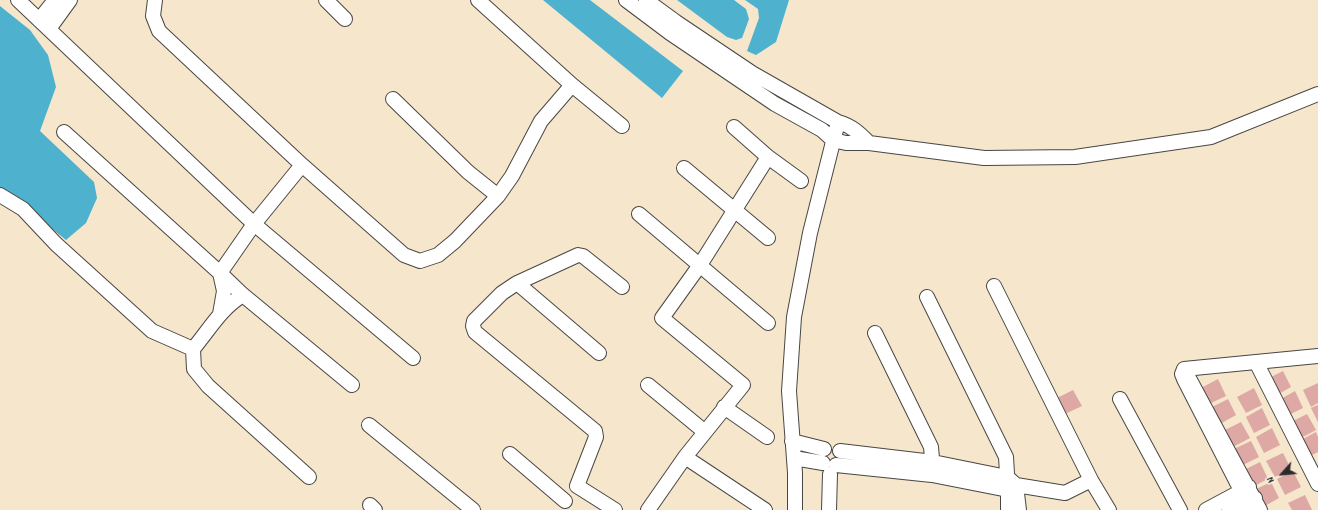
<!DOCTYPE html>
<html>
<head>
<meta charset="utf-8">
<style>
  body { margin:0 }
  #map { position:relative; width:1318px; height:510px; overflow:hidden; background:#f5e6cc; font-family:Dekko,sans-serif }
  canvas { display:block }
  .north { position:absolute; left:1262px; top:454px; width:40px; height:40px; -webkit-text-stroke:3px #fcf5e5; paint-order:stroke; rotate:243deg; font-size:11px; font-weight:700; line-height:16px; text-align:center; color:#2b2b2b }
  .north::after { content:''; display:block; margin:auto; width:14px; height:18px; background:#2b2b2b; clip-path:polygon(50% 0,100% 100%,50% 72%,0 100%) }
</style>
</head>
<body>
<div id="map">
<canvas width="1318" height="510"></canvas>
<div class="north">N</div>
</div>
<script>
const context = document.querySelector('canvas').getContext('2d');
context.lineJoin = 'round';
function fill(path, color) { context.fillStyle = color; context.fill(path, 'evenodd'); }
function stroke(path, color, width, dash) { context.strokeStyle = color; context.lineWidth = width; context.lineCap = dash ? 'butt' : 'round'; context.setLineDash(dash || []); context.stroke(path); }
fill(new Path2D(`
  M543,0H590L683,71L662,98Z
  M677,0H734L746,9L749,19L742,38L736,40L727,37Z
  M745,0H789L776,42L756,55L747,51L759,18L758,9Z
  M0,6L30,30L48,55L56,87L40,131L94,182L97,198L86,223L66,240L0,187Z`), '#4eb1cd');
fill(new Path2D(`
  M1283,371L1291,387L1275,396L1267,379Z
  M1218,379L1226,396L1209,404L1201,388Z
  M1318,383V403L1311,407L1303,390Z
  M1254,388L1262,405L1246,413L1237,397Z
  M1073,390L1082,406L1065,414L1057,398Z
  M1295,391L1303,408L1287,416L1279,400Z
  M1228,399L1236,415L1220,424L1212,407Z
  M1318,405V422L1311,408Z
  M1262,408L1270,425L1254,433L1246,417Z
  M1307,414L1316,430L1299,439L1291,422Z
  M1241,422L1250,438L1233,447L1225,430Z
  M1272,428L1280,445L1264,453L1256,437Z
  M1316,432L1318,437V452L1308,457L1299,441Z
  M1251,441L1259,457L1243,465L1234,449Z
  M1283,453L1291,469L1275,477L1266,461Z
  M1260,462L1268,479L1252,487L1244,470Z
  M1293,471L1301,487L1285,495L1277,479Z
  M1271,482L1279,498L1263,507L1254,490Z
  M1305,495L1312,510H1292L1288,503Z`), '#dea8a4');
stroke(new Path2D(`
  M830,474L832,450`), '#cdc1ac', 14, [14, 7]);
const street = new Path2D(`
  M18,0L254,224L413,358
  M155,0L153,16L159,31L302,165L404,255L420,261L438,255L455,241L498,196L512,176L541,121L572,85
  M326,0L345,19
  M478,0L572,85L622,126
  M626,0L670,33L775,104L822,130L833,140L846,143H869L984,158L1075,157L1211,137L1318,94
  M646,0L676,22L752,73L838,122C852,126 859,133 869,143
  M39,20L55,0
  M49,29L70,0
  M393,99L468,172L498,196
  M734,127L768,157L801,181
  M64,132L220,273L224,291L220,314
  M302,165L254,224L220,273L243,295L352,385
  M684,168L768,238
  M0,195L23,209L56,244L152,331L193,349L194,369L208,386L309,477
  M639,214L768,323
  M517,283L599,353
  M994,286L1091,480L1109,510
  M927,297L1006,457L1008,490
  M875,333L931,447L933,470
  M193,349C209,330 221,308 243,295
  M1256,362L1318,484
  M1184,369L1318,356
  M648,385L705,432
  M1120,399L1180,510
  M724,407L767,437
  M369,425L473,510
  M792,441L824,449
  M840,451L933,462L1007,477L1016,485L1019,510
  M510,454L565,501
  M685,457L765,510
  M794,458L823,463
  M836,465L932,475L1008,490V510
  M1008,490L1016,485L1065,493L1091,480
  M370,505L375,510
  M615,510L577,486L596,437L595,431L475,332L473,326L474,321L502,293L517,283L578,255L583,256L622,287
  M648,510L685,457L743,385L662,318L700,265L768,157
  M795,510V473L789,391L794,317L810,233L838,122
  M829,510L830,474
  M1206,510L1249,487
  M1229,510L1255,498
  M1251,510L1184,379L1182,374L1184,369L1260,510`);
stroke(street, '#494743', 16);
stroke(street, '#fff', 14);
</script>
</body>
</html>
